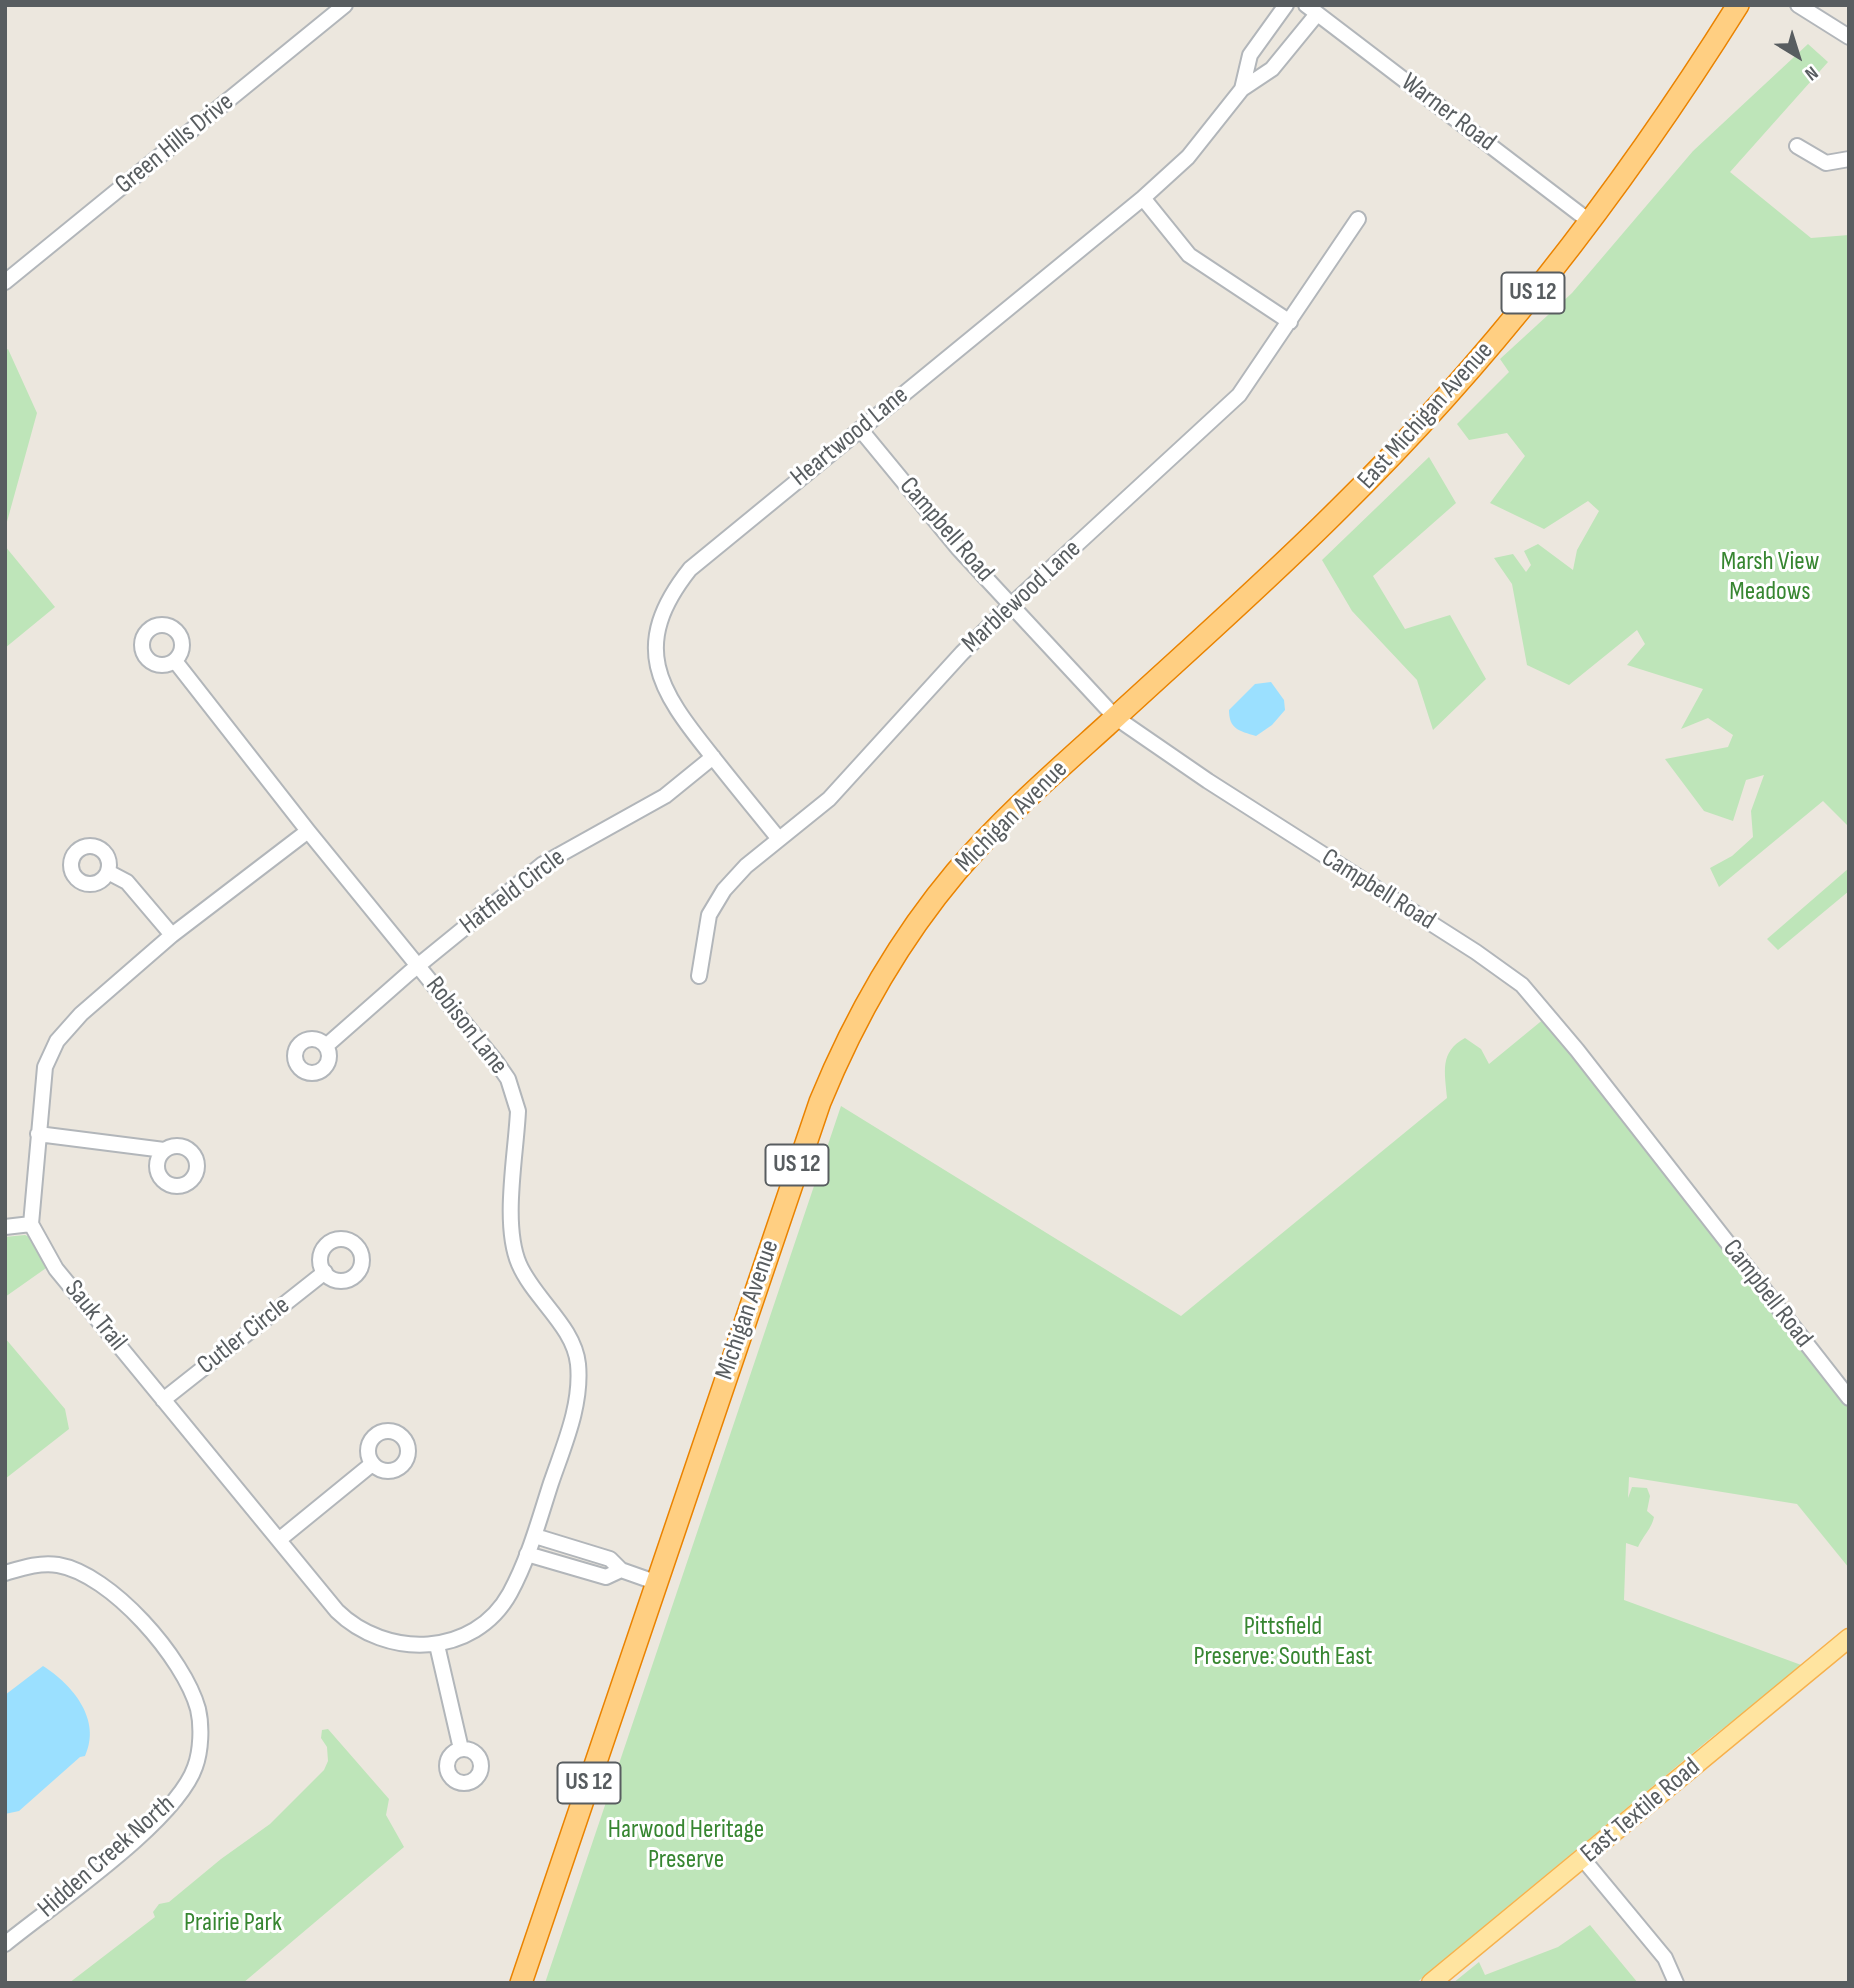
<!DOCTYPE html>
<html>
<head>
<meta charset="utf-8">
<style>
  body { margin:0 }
  #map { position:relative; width:1854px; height:1988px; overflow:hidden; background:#ece7de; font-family:"Sofia Sans Condensed",sans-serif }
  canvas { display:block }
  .frame { position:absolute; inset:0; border:7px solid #585d60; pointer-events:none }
  .north { position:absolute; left:1763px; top:21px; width:70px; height:70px; -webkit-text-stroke:5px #fff; paint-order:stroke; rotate:142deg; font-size:19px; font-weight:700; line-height:28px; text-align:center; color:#585d60 }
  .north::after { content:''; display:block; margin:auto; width:24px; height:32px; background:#585d60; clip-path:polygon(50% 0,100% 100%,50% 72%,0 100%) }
</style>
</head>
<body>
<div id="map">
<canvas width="1854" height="1988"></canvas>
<div class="frame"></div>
<div class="north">N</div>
</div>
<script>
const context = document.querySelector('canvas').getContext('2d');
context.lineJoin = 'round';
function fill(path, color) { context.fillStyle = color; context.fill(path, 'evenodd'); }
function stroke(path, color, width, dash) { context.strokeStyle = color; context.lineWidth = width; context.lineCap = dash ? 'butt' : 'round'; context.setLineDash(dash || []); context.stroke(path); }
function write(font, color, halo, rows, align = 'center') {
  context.font = font + ' "Sofia Sans Condensed",sans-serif'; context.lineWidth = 6; context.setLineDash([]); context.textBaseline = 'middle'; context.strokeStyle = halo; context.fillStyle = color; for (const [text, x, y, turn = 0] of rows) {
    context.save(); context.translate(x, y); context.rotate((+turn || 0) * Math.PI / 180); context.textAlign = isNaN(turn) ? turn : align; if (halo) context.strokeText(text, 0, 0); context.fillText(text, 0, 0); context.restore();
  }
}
fill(new Path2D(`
  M1808,44L1828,62L1730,172L1811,238L1849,235V827L1823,801L1719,887L1710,868L1732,856L1753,837L1751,811L1764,775L1746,780L1733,821L1704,811L1665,759L1728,747L1733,735L1708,718L1681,729L1703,689L1627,665L1645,644L1637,630L1569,685L1527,665L1512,584L1494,558L1513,554L1526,572L1531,565L1524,551L1538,544L1573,570L1577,550L1599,511L1588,501L1544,529L1490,503L1525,456L1507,433L1469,440L1457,424L1509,372L1500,359L1572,293L1693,151Z
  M8,349L37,413L5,529V351Z
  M1429,457L1456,503L1373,576L1405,629L1450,615L1486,679L1433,730L1417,680L1352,611L1322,560Z
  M5,546L55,607L5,648Z
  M1849,868V891L1778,950L1767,939Z
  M1545,1018L1849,1409V1568L1797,1504L1629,1477L1628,1498L1632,1487L1647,1488L1650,1496L1647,1511L1654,1517C1652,1528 1643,1536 1638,1547L1626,1543L1624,1600L1804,1666L1712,1737L1416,1983H545L841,1106L1181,1316L1447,1098C1445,1072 1439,1052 1465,1038L1481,1049L1489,1064Z
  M25,1235L32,1238L49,1266L5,1297V1237Z
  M5,1338L65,1409L69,1429L5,1479Z
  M328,1729L389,1799L386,1815L404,1847L243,1983H69L155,1917L153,1912L159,1904L169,1902L221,1859L270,1824L324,1770L328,1761L327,1747L321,1738L322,1730Z
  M1590,1925L1638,1983H1453L1479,1962L1485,1975L1558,1947Z`), '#bee5b9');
fill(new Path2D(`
  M1271,682L1284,700L1285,710L1272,725L1256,736C1239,731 1229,729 1229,710L1255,684Z
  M43,1666C73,1685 102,1720 85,1756L80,1757L19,1811L5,1814V1695Z`), '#9be0ff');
const minor = new Path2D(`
  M1306,5L1589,221
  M1798,5L1849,37
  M1242,89L1250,55L1286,5
  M1797,146L1826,163L1849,159
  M1143,198L1189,255L1290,322
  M5,282L345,5
  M860,429L958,548L1115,717L1208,781L1476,952L1522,985L1577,1050L1849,1398
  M142 645a20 20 0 1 1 40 0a20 20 0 1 1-40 0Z
  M175,661L308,831L497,1063L508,1079L518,1111C516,1155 502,1224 519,1264C534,1299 574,1326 578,1364C582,1405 564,1445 551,1483C539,1520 529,1558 510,1593C474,1658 386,1659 337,1611L56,1269L31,1224L45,1067L57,1041L81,1014L172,935L308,831
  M779,839C757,812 734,784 712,756C658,689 629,646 690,569L1143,198L1188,157L1242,89L1272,69L1317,14
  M71 865a19 19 0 1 1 38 0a19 19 0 1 1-38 0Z
  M108,872L127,882L172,935
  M699,976L709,915L724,890L746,866L829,799L962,653L1011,605L1239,395L1358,219
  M295 1056a17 17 0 1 1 34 0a17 17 0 1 1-34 0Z
  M326,1046L409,973L543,864L665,796L713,757
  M38,1134L164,1150
  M157 1166a20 20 0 1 1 40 0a20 20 0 1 1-40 0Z
  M5,1227L31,1224
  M320 1260a21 21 0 1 1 42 0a21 21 0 1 1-42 0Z
  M163,1400L325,1272
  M368 1451a20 20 0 1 1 40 0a20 20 0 1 1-40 0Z
  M535,1536L610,1559L621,1570L655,1582
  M280,1539L372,1464
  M527,1554L606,1577L621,1570
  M5,1573C22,1568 40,1562 58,1565C111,1574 184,1658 198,1709C202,1726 201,1751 195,1767C176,1822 54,1904 5,1944
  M437,1645L461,1749
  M447 1766a17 17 0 1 1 34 0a17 17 0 1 1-34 0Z
  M1583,1859L1665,1958L1676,1983`);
const major = new Path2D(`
  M1431,1983L1849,1638`);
const highway = new Path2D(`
  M521,1983L820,1102C854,1019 898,941 956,872C1001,819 1054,773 1106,726C1184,654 1264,584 1339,509C1492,359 1624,187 1738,5`);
stroke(minor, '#b2b6ba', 18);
stroke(major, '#f7b14c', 21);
stroke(highway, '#ea8300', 24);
stroke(minor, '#fff', 14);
stroke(major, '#ffe4a0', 18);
stroke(highway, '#ffcf82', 21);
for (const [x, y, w] of [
  [1533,293,63],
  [797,1165,63],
  [589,1783,63]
]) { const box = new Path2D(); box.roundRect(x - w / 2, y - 20.5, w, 41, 5); context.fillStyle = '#fff'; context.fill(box); stroke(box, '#585d60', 2); }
write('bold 24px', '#585d60', null, [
  ["US 12",1533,293],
  ["US 12",797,1165],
  ["US 12",589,1783]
]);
write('26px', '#585d60', '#fff', [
  ["Warner Road",1448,113,37],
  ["Green Hills Drive",175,144,-39],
  ["East Michigan Avenue",1426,416,-48],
  ["Heartwood Lane",850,437,-39],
  ["Campbell Road",946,530,49],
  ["Marblewood Lane",1022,597,-43],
  ["Michigan Avenue",1012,817,-45],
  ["Campbell Road",1378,890,32],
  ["Hatfield Circle",513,892,-37],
  ["Robison Lane",466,1026,52],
  ["Campbell Road",1767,1294,52],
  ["Michigan Avenue",748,1310,-71],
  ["Sauk Trail",95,1316,51],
  ["Cutler Circle",244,1336,-38],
  ["East Textile Road",1641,1811,-40],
  ["Hidden Creek North",107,1857,-41]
]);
write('26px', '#378631', '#fff', [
  ["Marsh View",1770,562],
  ["Meadows",1770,592],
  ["Pittsfield",1283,1627],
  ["Preserve: South East",1283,1657],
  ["Harwood Heritage",686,1830],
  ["Preserve",686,1860],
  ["Prairie Park",233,1923]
]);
</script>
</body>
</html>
